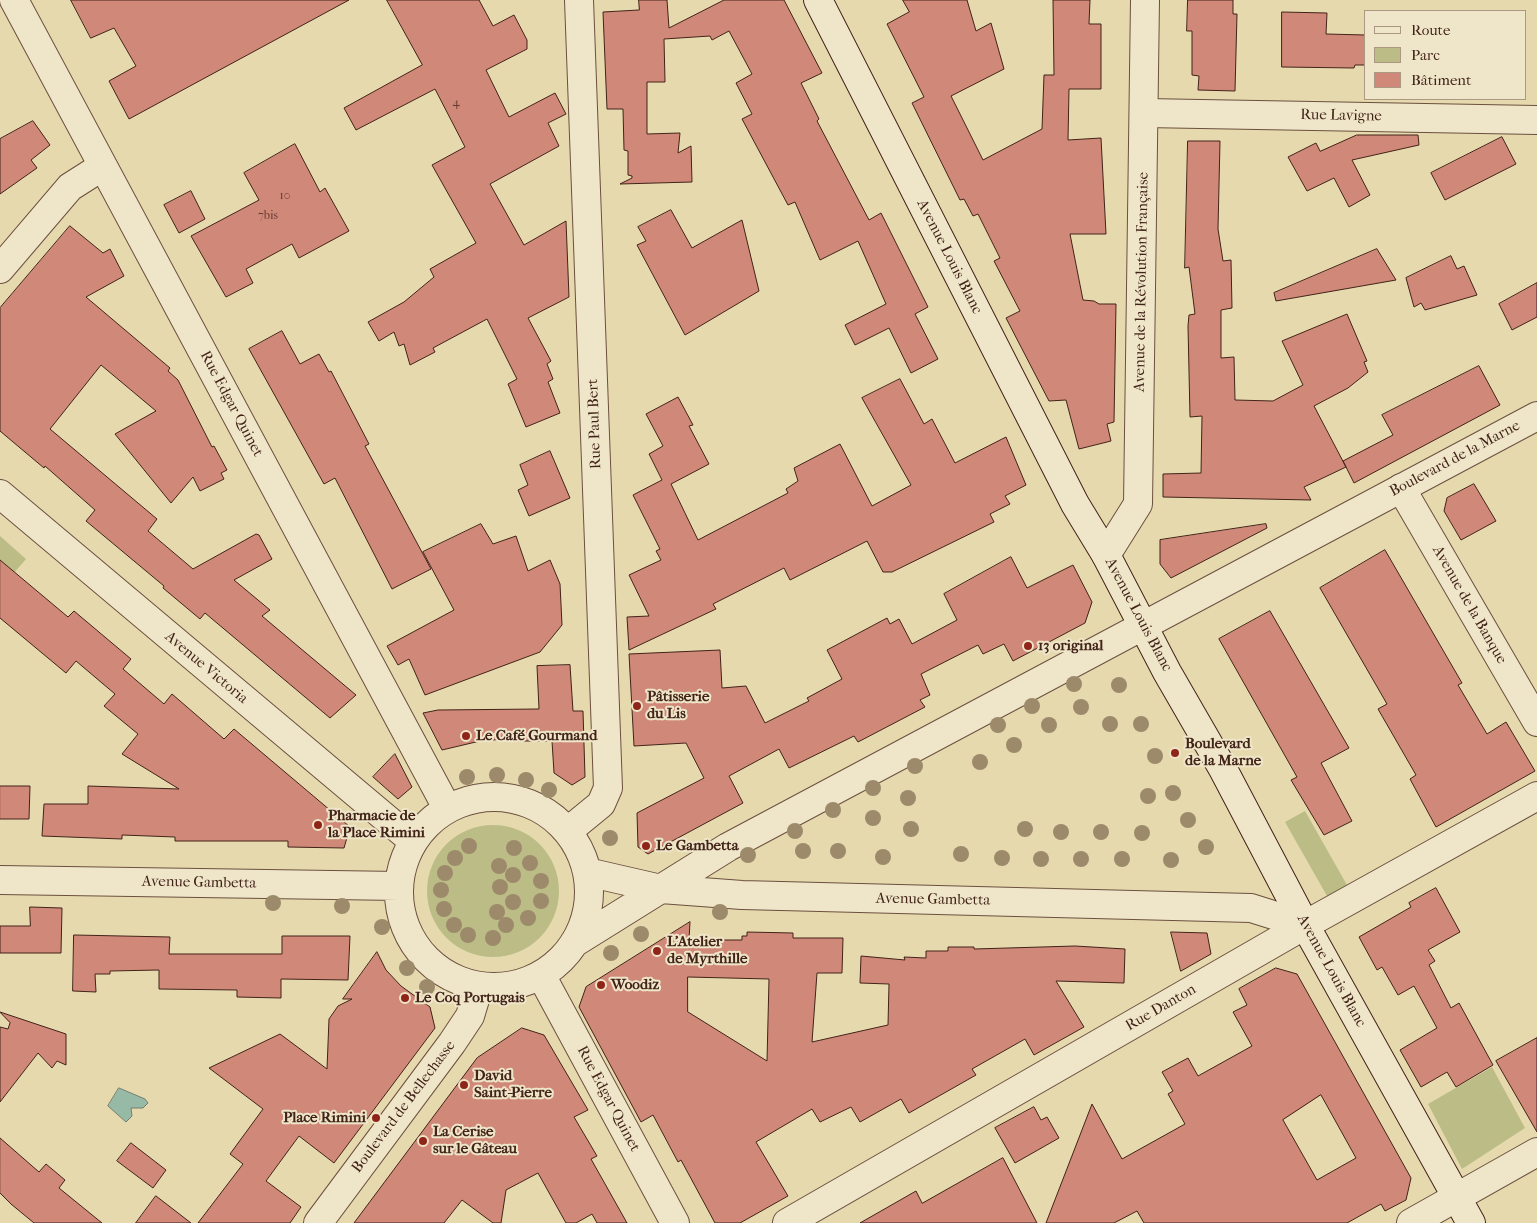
<!DOCTYPE html>
<html>
<head>
<meta charset="utf-8">
<style>
  body { margin:0 }
  #map { position:relative; width:1537px; height:1223px; overflow:hidden; background:#e6d9ae; font-family:"IM FELL French Canon",serif }
  canvas { display:block }
  .legend { position:absolute; left:1364px; top:10px; width:162px; height:90px; box-sizing:border-box; background:#efe6ca; border:1px solid #aa9883; margin:0; padding:6px 9px; list-style:none; font-size:15px; color:#422318 }
  .legend li { display:flex; align-items:center; gap:10px; height:25px }
  .legend b { width:25px; border:1px solid #aa9883 }
</style>
</head>
<body>
<div id="map">
<canvas width="1537" height="1223"></canvas>
<ul class="legend">
<li><b style="height:6px;background:#efe6ca"></b>Route</li>
<li><b style="height:14px;background:#bcbd86"></b>Parc</li>
<li><b style="height:14px;background:#d08878"></b>Bâtiment</li>
</ul>
</div>
<script>
const context = document.querySelector('canvas').getContext('2d');
context.lineJoin = 'round';
function fill(path, color) { context.fillStyle = color; context.fill(path, 'evenodd'); }
function stroke(path, color, width, dash) { context.strokeStyle = color; context.lineWidth = width; context.lineCap = dash ? 'butt' : 'round'; context.setLineDash(dash || []); context.stroke(path); }
function write(font, color, halo, rows, align = 'center') {
  context.font = font + ' "IM FELL French Canon",serif'; context.lineWidth = 4; context.setLineDash([]); context.textBaseline = 'middle'; context.strokeStyle = halo; context.fillStyle = color; for (const [text, x, y, turn = 0] of rows) {
    context.save(); context.translate(x, y); context.rotate((+turn || 0) * Math.PI / 180); context.textAlign = isNaN(turn) ? turn : align; if (halo) context.strokeText(text, 0, 0); context.fillText(text, 0, 0); context.restore();
  }
}
fill(new Path2D(`
  M0,536L26,559L0,589Z
  M1305,811L1347,885L1327,896L1285,822Z
  M427 891a66 66 0 1 1 132 0a66 66 0 1 1-132 0Z
  M1492,1067L1525,1128L1462,1169L1428,1104Z`), '#bcbd86');
const water = new Path2D(`
  M119,1088L145,1099L148,1103L143,1108H131L132,1116L126,1122L108,1106Z`);
fill(water, '#97baa7');
stroke(water, '#757e6e', 1);
const building = new Path2D(`
  M71,0H349L129,119L109,81L136,66L114,28L91,38Z
  M387,0H479L493,26L514,15L527,40V49L486,70L509,117L555,93L566,114L548,123L559,146L490,184L524,245L566,221L569,297L528,318L551,361L547,364L553,379L548,382L560,413L526,427L508,384L517,379L487,319L433,348L435,352L410,365L404,344L399,346L394,332L379,341L368,322L404,302L434,277L430,269L476,243L432,165L465,147L435,89L356,130L344,108L422,65Z
  M639,0H667L669,28L724,0H784L822,73L801,83L819,119L817,121L869,220L881,213L928,307L915,314L938,359L911,373L889,328L855,345L845,325L886,304L858,241L820,260L795,202L788,205L742,119L752,114L736,83L752,74L729,31L712,40L710,36L664,39L665,82H647V134L680,133L678,153L691,146L692,182L620,184L632,178V176L628,175V151L624,150L623,109H607L603,12L639,10Z
  M903,0H967L976,31L991,23L1004,69L951,96L983,160L1042,129L1044,75H1054L1053,0H1090L1089,24H1101V89H1069L1068,140L1101,138L1106,234H1070L1083,300L1094,301L1099,304H1116L1114,422L1107,424L1111,441L1079,449L1066,400L1049,401L1006,318L1020,311L994,261L1000,258L978,214L973,216L964,199L960,200L912,103L924,97L887,24L909,12Z
  M1188,0H1233V14H1237L1235,91L1198,90L1199,76L1192,75V31H1187Z
  M1282,12L1327,13L1326,34L1366,35V65H1355L1354,68L1282,67Z
  M33,121L50,145L31,160L37,168L0,194V139Z
  M1357,135H1418L1419,145L1352,160L1370,195L1349,207L1334,178L1307,191L1288,157L1316,143L1320,151Z
  M1502,137L1516,164L1445,200L1431,173Z
  M1188,141H1220L1218,229L1223,261L1231,260L1232,308L1221,310V358L1234,357L1235,400L1273,401L1303,385L1282,341L1347,314L1367,361L1364,362L1368,372L1348,388L1314,406L1346,467L1304,487L1311,500L1163,497V474L1201,473L1202,416L1190,417L1188,326L1189,315L1195,314L1189,267L1185,268Z
  M295,144L320,192L325,188L349,231L299,258L292,244L246,269L253,283L226,297L191,236L259,200L244,173Z
  M191,191L205,219L179,233L164,205Z
  M671,210L692,248L742,220L759,291L685,335L637,245L646,241L638,227Z
  M70,226L103,253L110,249L124,276L86,297L170,368L168,371L178,380L212,447L214,446L227,470L221,473L224,479L200,491L193,477L171,503L115,434L156,411L101,365L50,429L157,519L148,531L193,569L256,534L259,535L272,559L234,580L270,610L262,616L356,695L330,718L205,613L200,619L163,588L164,586L86,521L95,510L45,466L44,468L0,431V308Z
  M1377,249L1396,280L1276,301L1274,293Z
  M1451,256L1457,269L1464,266L1477,295L1425,310L1421,303L1414,307L1406,278Z
  M1537,283V317L1512,330L1499,304Z
  M282,331L300,364L319,354L329,372L331,371L369,444L365,446L431,569L392,589L335,478L324,484L249,349Z
  M1479,366L1500,405L1354,483L1343,461L1393,435L1382,415Z
  M900,379L924,424L932,419L955,463L1006,437L1026,485L1005,496L1010,504L990,514L994,522L892,572H883L867,541L790,580L784,568L713,604L716,609L629,650L627,617L649,616L629,575L661,560L656,551L660,549L633,495L662,480L649,454L663,446L646,414L678,397L693,425L689,426L709,464L671,484L698,540L788,493L786,489L798,481L794,468L840,444L872,506L911,485L862,398Z
  M550,451L570,498L529,516L518,490L528,485L520,465Z
  M1474,484L1496,521L1461,540L1444,511L1447,498Z
  M481,524L493,544L516,536L528,571L550,560L560,584L562,625L540,652L425,695L409,659L398,665L387,646L454,610L423,552Z
  M1266,524L1267,528L1171,578L1160,564V540Z
  M1385,550L1462,683L1458,685L1487,734L1506,722L1535,771L1436,827L1410,779L1416,775L1378,709L1387,704L1320,588Z
  M1011,557L1027,588L1073,565L1092,602L1085,623L1013,661L1004,644L983,654L978,645L921,674L930,695L920,700L925,707L858,742L854,736L789,768L779,749L729,776L743,803L648,854L638,847L637,813L704,778L686,743L634,746L629,654L720,650L722,688L746,686L765,723L809,701L807,698L842,679L827,650L887,618L890,624L899,619L912,644L957,620L944,594Z
  M0,560L68,617L74,611L131,659L123,669L164,704L172,694L224,739L234,729L350,827L344,848L288,847V841H175V837L122,835V839L42,836L44,804H88V786L179,789L122,754L138,734L104,706L115,694L76,661L66,673L0,618Z
  M1270,611L1349,748L1321,763L1352,821L1324,835L1291,780L1297,777L1219,639Z
  M570,665L573,711H583L585,777L572,785L554,773L552,741H517V738L480,741L442,750L423,713L438,710L539,709L537,666Z
  M395,754L412,787L398,799L373,777Z
  M0,786H30L29,819H0Z
  M1436,888L1460,932L1428,950L1435,961L1429,965L1451,1008L1459,1003L1493,1065L1456,1087L1447,1072L1421,1087L1400,1050L1437,1028L1414,986L1398,995L1382,967L1377,970L1359,937L1411,907L1409,903Z
  M30,907L62,908L61,953H0V926H30Z
  M690,922L689,940H742V936H747V932L793,933V938H843L842,973H817L812,1042L888,1025L889,984L860,983L861,956L905,960L904,957L926,958V951H948V947H974V949L1075,946L1125,949L1124,983L1056,981L1084,1027L1034,1055L1025,1039L972,1069L976,1075L909,1113L901,1099L860,1122L851,1107L820,1122L812,1109L756,1142L788,1196L740,1223H715L681,1160L678,1162L653,1115L641,1122L579,1007L586,987ZM688,977L769,979L767,1061L688,1012Z
  M1171,932L1207,933L1211,954L1181,971Z
  M74,935L170,937L169,954H282V936H350L348,980L281,979V998L237,997V990L159,989V970L110,971V974H95L96,992L73,991Z
  M377,952L386,970L401,986L430,1007L435,1028L334,1163L299,1136L266,1181L301,1207L290,1223H198L243,1164L230,1154L263,1109L209,1068L280,1034L327,1069L329,1019L338,1006L352,999H343Z
  M1276,968L1297,974L1411,1178L1406,1200L1385,1211L1381,1204L1347,1223H1144L1137,1211L1114,1223H1046L1092,1104L1122,1159L1185,1124L1168,1094L1173,1091L1162,1072L1188,1058L1198,1076L1252,1046L1233,1012L1247,1005L1239,989ZM1321,1095L1356,1158L1317,1180L1283,1120Z
  M0,1012L66,1034V1065L57,1061L52,1068L38,1053L0,1102V1027L8,1029L10,1023Z
  M522,1028L544,1035L588,1110L574,1117L597,1156L591,1159L627,1223H597L592,1214L576,1223H566L538,1173L506,1190L501,1223H493L462,1200L444,1223H354L477,1058Z
  M1537,1038V1132L1496,1061Z
  M1034,1107L1041,1120L1047,1117L1059,1138L1015,1163L995,1128Z
  M0,1138L39,1172L46,1164L65,1180L59,1188L102,1223H34L11,1204L0,1193Z
  M131,1143L166,1170L153,1188L117,1161Z
  M1003,1158L1037,1223H860L916,1191L922,1203Z
  M156,1196L191,1223H136Z`);
fill(building, '#d08878');
stroke(building, '#422318', 1);
const minor = new Path2D(`
  M14,0L447,808
  M1145,113L1537,120
  M0,269L70,187L103,166
  M1401,488L1537,722
  M0,494L413,841
  M1106,555L1138,504L1145,0
  M568,831L601,804L608,788L579,0
  M541,975L675,1223
  M787,1223L1305,925L1537,796
  M1411,1223L1537,1152`);
const tertiary = new Path2D(`
  M399 892a95 95 0 1 1 190 0a95 95 0 1 1-190 0Z
  M587,872L661,889L742,895L1251,908L1305,925
  M0,880L399,886
  M574,943L728,847L1537,416
  M318,1223L452,1043L470,1016L479,986`);
const secondary = new Path2D(`
  M818,0L1075,504L1106,555L1167,672L1223,769L1305,925L1471,1223`);
stroke(minor, '#6b503e', 30);
stroke(tertiary, '#6b503e', 30);
stroke(secondary, '#422318', 30);
stroke(minor, '#efe6ca', 28);
stroke(tertiary, '#efe6ca', 28);
stroke(secondary, '#efe6ca', 28);
context.fillStyle = '#9c8a6b';
for (const [x, y] of [
  [1074,684],
  [1119,685],
  [1032,706],
  [1081,707],
  [1110,724],
  [1141,724],
  [998,725],
  [1049,725],
  [1014,745],
  [1155,756],
  [980,762],
  [915,766],
  [497,775],
  [467,777],
  [526,780],
  [873,788],
  [549,790],
  [1173,793],
  [1148,796],
  [908,798],
  [833,810],
  [873,818],
  [1188,820],
  [911,829],
  [1025,829],
  [795,831],
  [1061,832],
  [1101,832],
  [1142,833],
  [610,838],
  [469,846],
  [1206,847],
  [514,848],
  [803,851],
  [838,851],
  [961,854],
  [748,855],
  [883,857],
  [455,858],
  [1002,858],
  [1041,859],
  [1081,859],
  [1122,859],
  [1171,860],
  [530,863],
  [499,866],
  [445,873],
  [513,875],
  [541,881],
  [500,887],
  [441,890],
  [541,901],
  [513,902],
  [273,903],
  [342,906],
  [444,909],
  [497,912],
  [720,912],
  [528,918],
  [454,925],
  [506,925],
  [382,927],
  [641,934],
  [468,935],
  [493,938],
  [611,953],
  [407,968],
  [427,987]
]) { context.beginPath(); context.arc(x, y, 8, 0, 2 * Math.PI); context.fill(); }
for (const [x, y, r, color] of [
  [1028,646,5,"#8f2418"],
  [637,706,5,"#8f2418"],
  [466,736,5,"#8f2418"],
  [1175,753,5,"#8f2418"],
  [318,825,5,"#8f2418"],
  [646,846,5,"#8f2418"],
  [657,951,5,"#8f2418"],
  [601,985,5,"#8f2418"],
  [405,998,5,"#8f2418"],
  [464,1085,5,"#8f2418"],
  [376,1118,5,"#8f2418"],
  [423,1141,5,"#8f2418"]
]) { const dot = new Path2D(); dot.arc(x, y, r, 0, 2 * Math.PI); context.fillStyle = color; context.fill(dot); stroke(dot, '#efe6ca', 2); }
write('12px', '#663c30', null, [
  ["4",456,103],
  ["10",285,196],
  ["7bis",268,216]
]);
write('15px', '#422318', '#efe6ca', [
  ["Rue Lavigne",1341,116,1],
  ["Avenue Louis Blanc",949,257,63],
  ["Avenue de la Révolution Française",1142,282,-89],
  ["Rue Edgar Quinet",231,404,62],
  ["Rue Paul Bert",595,424,-92],
  ["Boulevard de la Marne",1455,459,-28],
  ["Avenue de la Banque",1469,605,60],
  ["Avenue Louis Blanc",1138,615,62],
  ["Avenue Victoria",206,668,40],
  ["Avenue Gambetta",199,883,1],
  ["Avenue Gambetta",933,900,1],
  ["Avenue Louis Blanc",1331,971,61],
  ["Rue Danton",1161,1008,-30],
  ["Rue Edgar Quinet",608,1099,62],
  ["Boulevard de Bellechasse",404,1107,-53]
]);
write('bold 15px', '#422318', '#efe6ca', [
  ["13 original",1038,646],
  ["Pâtisserie",647,697],
  ["du Lis",647,714],
  ["Le Café Gourmand",476,736],
  ["Boulevard",1185,744],
  ["de la Marne",1185,761],
  ["Pharmacie de",328,816],
  ["la Place Rimini",328,833],
  ["Le Gambetta",656,846],
  ["L'Atelier",667,942],
  ["de Myrthille",667,959],
  ["Woodiz",611,985],
  ["Le Coq Portugais",415,998],
  ["David",474,1076],
  ["Saint-Pierre",474,1093],
  ["Place Rimini",366,1118,"right"],
  ["La Cerise",433,1132],
  ["sur le Gâteau",433,1149]
], 'left');
</script>
</body>
</html>
